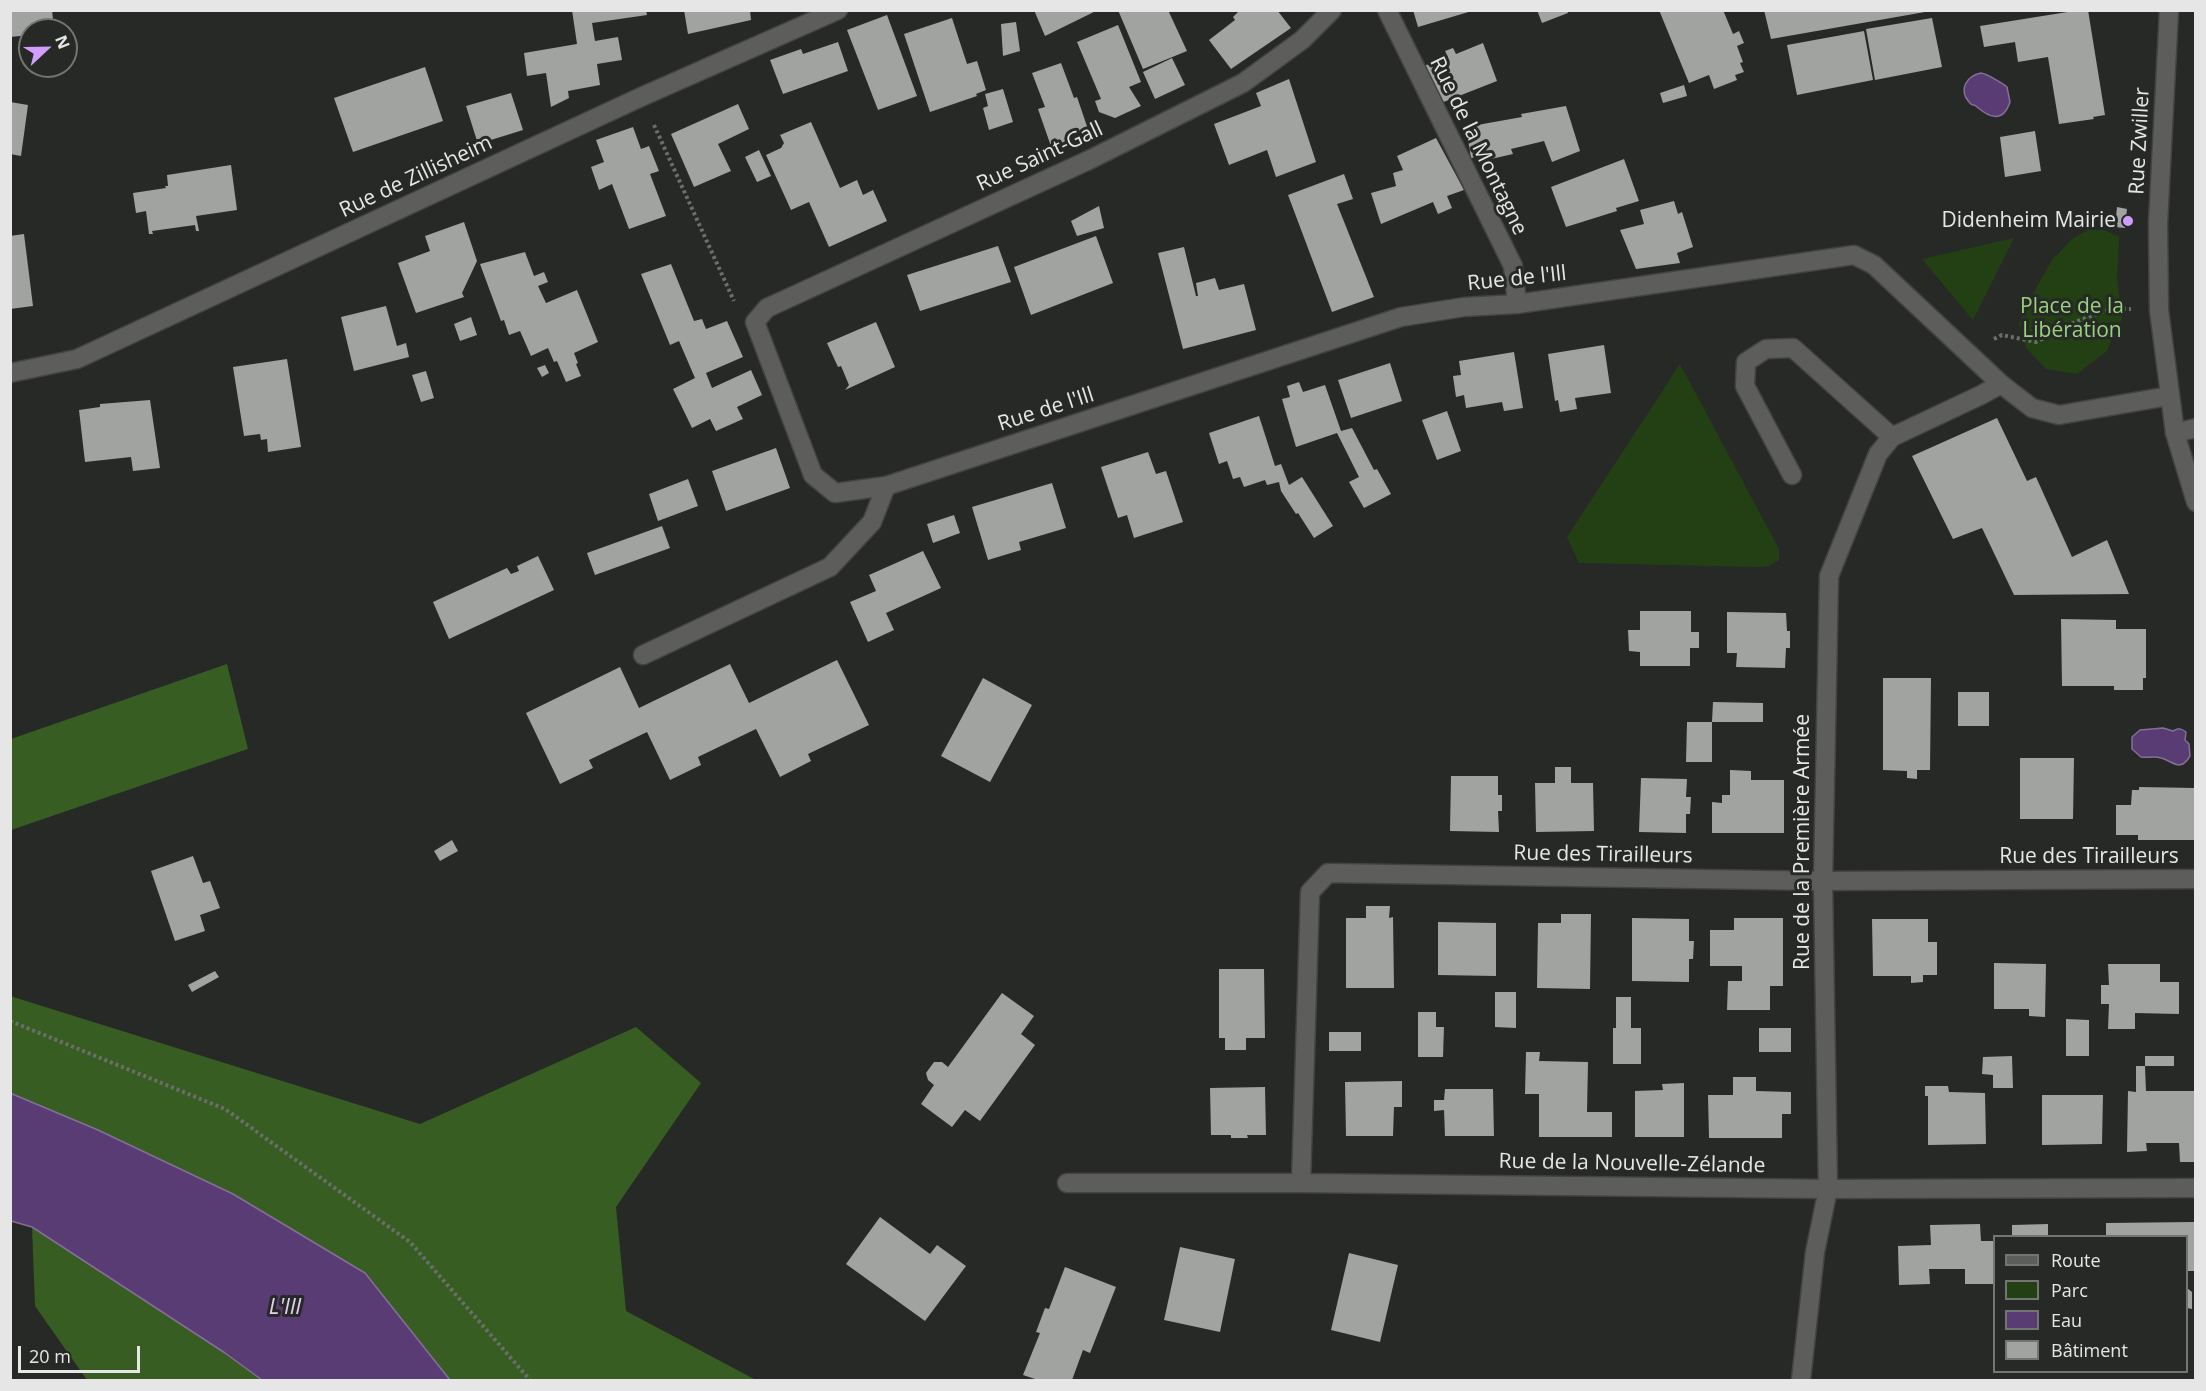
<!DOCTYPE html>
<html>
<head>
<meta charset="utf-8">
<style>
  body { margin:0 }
  #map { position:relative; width:2206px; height:1391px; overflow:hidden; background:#272926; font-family:"Open Sans",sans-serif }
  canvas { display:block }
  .frame { position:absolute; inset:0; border:12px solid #e5e6e5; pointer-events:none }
  .legend { position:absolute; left:1993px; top:1235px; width:195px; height:138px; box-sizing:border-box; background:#272926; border:2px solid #737572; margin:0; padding:8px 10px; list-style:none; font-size:18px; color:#e5e6e5 }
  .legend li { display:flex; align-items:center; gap:12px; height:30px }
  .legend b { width:30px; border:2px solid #737572 }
  .north { position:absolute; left:18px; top:18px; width:60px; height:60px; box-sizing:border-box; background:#272926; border:2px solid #737572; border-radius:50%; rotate:68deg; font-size:16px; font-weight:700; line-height:24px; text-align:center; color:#e5e6e5 }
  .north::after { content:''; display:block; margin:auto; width:21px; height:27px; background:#d09dfe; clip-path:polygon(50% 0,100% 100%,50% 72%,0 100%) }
  .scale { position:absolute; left:18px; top:1346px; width:122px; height:27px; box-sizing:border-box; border:3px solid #e5e6e5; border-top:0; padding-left:8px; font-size:18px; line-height:21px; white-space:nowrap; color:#e5e6e5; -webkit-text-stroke:4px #272926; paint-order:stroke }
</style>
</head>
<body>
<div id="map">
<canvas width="2206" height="1391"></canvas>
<div class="frame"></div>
<ul class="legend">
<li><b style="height:8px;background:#5d5e5c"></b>Route</li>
<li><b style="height:16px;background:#233f14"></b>Parc</li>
<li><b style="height:16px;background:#5a3c75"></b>Eau</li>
<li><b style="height:16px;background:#a1a3a1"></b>Bâtiment</li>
</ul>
<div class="north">N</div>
<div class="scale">20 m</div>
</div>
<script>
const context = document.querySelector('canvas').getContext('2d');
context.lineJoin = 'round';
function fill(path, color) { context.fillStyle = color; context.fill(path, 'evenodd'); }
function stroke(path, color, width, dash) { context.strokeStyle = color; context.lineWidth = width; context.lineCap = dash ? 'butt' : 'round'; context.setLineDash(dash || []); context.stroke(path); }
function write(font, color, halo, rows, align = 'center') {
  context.font = font + ' "Open Sans",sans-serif'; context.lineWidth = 6; context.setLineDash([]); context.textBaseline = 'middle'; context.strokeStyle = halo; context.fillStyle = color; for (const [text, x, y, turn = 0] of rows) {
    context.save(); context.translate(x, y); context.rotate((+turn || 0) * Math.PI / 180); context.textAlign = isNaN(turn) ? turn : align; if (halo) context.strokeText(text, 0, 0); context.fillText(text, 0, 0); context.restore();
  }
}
fill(new Path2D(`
  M2088,230H2104L2119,237L2117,278L2122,319L2106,352L2077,374L2046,369L2026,348L2019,324L2031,297L2052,260L2072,239Z
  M2014,238L1973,320L1922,259Z
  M1680,364L1779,549V560L1769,566L1759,567L1579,563L1567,537Z`), '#233f14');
fill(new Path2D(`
  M227,664L248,749L11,830V739Z
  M10,996L420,1124L636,1027L701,1083L616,1207L626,1311L756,1380H450L365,1273L233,1194L98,1130L11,1093Z
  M32,1227L225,1353L262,1380H87L35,1306Z`), '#375d22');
const water = new Path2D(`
  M1981,73C1987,74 2002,83 2007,87L2010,102C2003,123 1990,118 1977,107C1971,102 1974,108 1969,102C1958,89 1967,76 1981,73Z
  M2163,728L2173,731C2179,728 2181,728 2186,732L2185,740L2189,744L2190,756C2180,773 2173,761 2161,758C2155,756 2147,758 2141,757L2132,749V737L2140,730Z
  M10,1093L98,1130L233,1194L365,1273L450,1380H262L225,1353L32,1227L11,1221Z`);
fill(water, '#5a3c75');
stroke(water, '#846f97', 1.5);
fill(new Path2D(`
  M10,10H52L54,30H30V35L10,37Z
  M572,10H646L647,15L592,23L595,41L618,37L622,60L597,64L600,85L568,91L569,98L551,107L546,73L527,76L524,53L577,44Z
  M684,10H750L751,20L688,34Z
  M1034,10H1098L1045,36Z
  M1118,10H1168L1187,51L1143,69Z
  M1240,10H1277L1291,28L1231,69L1209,40L1235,20L1233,17Z
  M1413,10H1472V11L1418,27Z
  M1537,10H1567L1568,13L1542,23Z
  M1659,10H1723L1733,34L1739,31L1744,43L1737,46L1743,62L1740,63L1744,72L1735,75L1737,80L1714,89L1709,75L1689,83Z
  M1764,10H1925V12L1771,39Z
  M2080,10H2088L2105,115L2093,117L2094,119L2059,124L2048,57L2018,62L2015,42L1984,47L1980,26Z
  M887,15L917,96L878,110L847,30Z
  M952,18L967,64L977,61L986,90L976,94L977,96L930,112L904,34Z
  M1932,18L1942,67L1875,80L1866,29Z
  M1016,22L1020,51L1003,56L1001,24Z
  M1118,25L1141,82L1129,87L1141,106L1115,118L1099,112L1095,101L1101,99L1077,42Z
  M1864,31L1873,80L1797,95L1787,45Z
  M838,42L848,71L783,94L770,60L801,49L803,54Z
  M1483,43L1497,81L1441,103L1424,66L1448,57L1445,51L1453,48L1456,54Z
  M1172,58L1185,85L1155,99L1143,72Z
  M1061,63L1074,98L1077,97L1091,138L1053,152L1038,109L1045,107L1032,73Z
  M425,67L443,121L353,152L334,98Z
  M1289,79L1316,162L1276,177L1267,150L1229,165L1214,124L1261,106L1256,93Z
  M1684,85L1687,96L1663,103L1660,93Z
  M1003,89L1013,122L989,130L983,108L988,106L985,94Z
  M511,93L523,130L478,144L466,106Z
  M10,102L28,105L21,156L10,154Z
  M738,104L749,129L718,144L731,171L694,187L671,134Z
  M1566,106L1580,151L1552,162L1544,141L1511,149L1513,154L1491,159L1490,154L1471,158L1466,127L1522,117L1521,114Z
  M811,122L840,188L857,180L863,195L873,190L887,221L829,247L809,202L791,210L766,155L781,148L784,143L780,135Z
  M633,127L641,149L649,146L659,171L650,174L666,216L629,229L612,184L599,190L591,167L604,162L596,140Z
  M2035,131L2041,171L2005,177L2000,137Z
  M1436,138L1464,190L1447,196L1452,208L1438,214L1433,202L1381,224L1371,193L1396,186L1393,173L1403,170L1397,156Z
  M759,150L771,176L757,182L745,157Z
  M1624,159L1639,201L1616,208L1617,211L1566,227L1551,187Z
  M231,165L237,210L196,216L199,231H196L195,225L152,231L153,234H149L146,211L136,213L133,193L166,188L165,186H168L167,175Z
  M1344,174L1353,199L1337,204L1374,297L1332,312L1288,195Z
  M1674,201L1678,214L1682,212L1693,247L1677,253L1680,263L1636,269L1620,230L1644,224L1640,210Z
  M1099,206L1104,228L1077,236L1071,221Z
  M2117,207L2127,209L2125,228L2115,227Z
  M464,222L477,261L462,293L464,297L416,313L398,263L430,251L425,236Z
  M24,234L33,306L10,309V236Z
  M1096,236L1113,283L1031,315L1014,267Z
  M998,246L1011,282L920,311L907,275Z
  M1184,247L1196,296H1198L1196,283L1215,278L1219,290L1244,284L1256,330L1183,349L1158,253Z
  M525,252L534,276L544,272L548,282L538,286L546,303L577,290L598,342L574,353L578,363L576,364L581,376L566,382L557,361L554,362L548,348L531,356L520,331L509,335L504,320L501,321L480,264Z
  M671,264L694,321L702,319L706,329L727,321L743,357L706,373L712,388L751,370L762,395L737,407L743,419L716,431L710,419L692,428L680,403L673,389L695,378L679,341L670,345L641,274Z
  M386,306L397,346L406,343L409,357L354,371L341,317Z
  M471,317L477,335L460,341L454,324Z
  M876,322L895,367L845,390L849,385L841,366L838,367L827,343Z
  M1604,345L1611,393L1575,398L1577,409L1560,412L1558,400L1555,401L1548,354Z
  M1514,352L1523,408L1504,411L1502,402L1466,408L1464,395L1456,397L1453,376L1461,375L1459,361Z
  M287,359L301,447L268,452L267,439L261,440L260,434L244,436L233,367Z
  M1390,363L1402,401L1351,418L1338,380Z
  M545,365L549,373L542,377L537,368Z
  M426,371L434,398L421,402L412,375Z
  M1299,382L1303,392L1325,385L1341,431L1352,428L1374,470L1377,469L1391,494L1364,508L1349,482L1359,477L1337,433L1296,447L1282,399L1290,397L1287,386Z
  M150,400L160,468L133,471L131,457L85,462L79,410L100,407V404Z
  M1447,411L1461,451L1437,460L1422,420Z
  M1259,416L1275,466L1281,464L1289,485L1302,477L1333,526L1314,538L1298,513L1296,514L1281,491L1279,482L1267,485L1265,480L1244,487L1240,477L1233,479L1227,461L1219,464L1209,433Z
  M1997,418L2027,481L2036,477L2072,557L2107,540L2129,594L2014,595L1982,528L1953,539L1912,456Z
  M776,448L790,488L726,511L712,471Z
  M1148,452L1156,474L1166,471L1183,522L1134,538L1127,515L1118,518L1101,467Z
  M688,479L698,506L658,521L649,494Z
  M1052,483L1066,528L1019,542L1021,550L988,560L972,507Z
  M954,515L960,533L933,543L927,524Z
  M662,526L670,548L595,575L587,553Z
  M923,551L941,588L886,613L894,630L868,642L850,602L876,591L869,575Z
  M538,556L554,590L449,639L433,602L507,568L511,574L519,571L517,566Z
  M1640,611H1691V632H1699V648H1690V666H1640V652L1629,651L1628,630H1640Z
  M1727,612L1786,613L1787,631H1790V648H1786L1785,668L1736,667L1737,653H1727Z
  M2061,619L2116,620V629H2146V678H2143V690H2114V686H2062Z
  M837,660L869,725L808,754L811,761L780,777L756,729L698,757L701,765L670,780L647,732L589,760L593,768L560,784L526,713L620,667L639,708L730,664L749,703Z
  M983,678L1032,705L990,782L941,756Z
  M1883,678H1931L1930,770H1917V779L1907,778V771L1883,770Z
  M1958,692H1989V726H1958Z
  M1713,702L1763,703V722H1712Z
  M1687,722H1712V762H1686Z
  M2020,758H2074L2073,819H2020Z
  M1555,767H1571V783H1593L1594,831L1536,832L1535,783H1555Z
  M1730,770L1751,771V780H1784V833H1712V802L1722,803V795H1730Z
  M1451,776H1498V795H1502V811H1498L1499,832L1450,831Z
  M1641,778L1687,779L1686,797H1691L1690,814H1686V833L1639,832Z
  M2139,787L2195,788L2194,840H2138V835H2116V805H2131L2132,790H2139Z
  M452,840L458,851L440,861L434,851Z
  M193,856L203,883L210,881L220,908L200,915L205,931L175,941L151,871Z
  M1366,906H1390L1389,918L1393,917L1394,988H1346V918H1366Z
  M1561,914H1591L1590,989L1537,988L1538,923H1561Z
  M1632,918L1689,919V941H1694L1693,959H1689V982L1632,981Z
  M1734,918H1783V986H1770V1010H1727L1728,981H1742V966H1710V930H1734Z
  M1872,919H1928V942H1937V975H1923V982L1911,983V976H1873Z
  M1438,922L1496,923V976L1438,975Z
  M1994,963L2046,964L2045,1017L2029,1016V1009H1994Z
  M2108,964H2160V982H2179V1014L2135,1013V1029H2108L2109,1004H2101V985H2109Z
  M1219,969H1264L1265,1038H1246V1050H1225V1038H1219Z
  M215,971L219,977L192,992L188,985Z
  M1495,992H1516V1028L1495,1027Z
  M1002,993L1034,1016L1021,1034L1035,1045L980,1121L965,1110L952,1127L921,1104L934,1085L928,1080L926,1073L934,1062H942L948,1067Z
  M1616,997H1631V1028H1641V1064H1613V1028H1616Z
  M1418,1012H1436V1027H1444L1443,1057H1418Z
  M2066,1019L2089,1020V1056H2066Z
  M1759,1028H1791V1052H1759Z
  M1329,1032H1361V1051H1329Z
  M1526,1052H1540L1539,1061L1588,1062L1587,1112H1612V1137H1539V1094H1525Z
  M2012,1056L2013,1088H1993V1075L1982,1074L1983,1057Z
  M2145,1056H2174V1066H2145Z
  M2136,1066H2145L2146,1091H2196V1162H2180L2179,1143H2146L2147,1151L2127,1152L2128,1091L2136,1092Z
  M1733,1077H1756V1091L1791,1092V1114H1782V1138H1709L1708,1095H1733Z
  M1402,1081V1107H1394L1393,1136H1346L1345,1082Z
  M1684,1083V1137H1635V1091L1663,1090L1662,1084Z
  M1925,1086H1948L1949,1092L1985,1093L1986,1144L1928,1145V1096H1925Z
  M1265,1087L1266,1135H1247L1248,1138H1231V1135H1211L1210,1088Z
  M1445,1089H1493L1494,1136H1445L1444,1110L1434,1111V1100H1444Z
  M2042,1095H2103L2102,1144L2042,1145Z
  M880,1217L930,1254L937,1245L966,1266L925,1321L846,1264Z
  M2196,1220V1271H2187V1236H2106V1223L2194,1222Z
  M1980,1224L1981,1241H1994V1284H1965V1269H1929L1930,1284L1899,1285L1898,1246L1931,1245L1930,1225Z
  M2048,1224V1236H2012V1225Z
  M1180,1247L1235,1259L1220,1332L1164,1320Z
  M1349,1253L1398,1265L1380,1342L1331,1330Z
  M1065,1267L1116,1287L1090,1353L1083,1350L1072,1380H1038L1023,1375L1040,1333L1036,1332L1045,1308L1049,1309Z
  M2187,1288L2192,1292V1309L2187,1308Z`), '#a1a3a1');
const lane = new Path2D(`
  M2175,433L2196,428
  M1792,475L1745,386L1746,362L1766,349L1793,348L1892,437
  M643,655L830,567L872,522L886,486`);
const street = new Path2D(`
  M1332,10L1302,40L1243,83L1089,160L767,308L755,322L813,475L835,493L886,486L1401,317L1464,307L1517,304L1854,255L1874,265L2001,384L2032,408L2059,415L2169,396
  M1387,10L1513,266L1517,304
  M10,373L77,359L641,97L838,10
  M1067,1183H1301L1828,1189L2196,1188
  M1301,1183L1310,892L1328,873L1823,881L2196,879
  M1801,1380L1815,1252L1828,1189L1823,881L1829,576L1878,454L1892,437L1981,395L2001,384`);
const secondary = new Path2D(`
  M2169,10L2158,223L2159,310L2175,433L2196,502`);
stroke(lane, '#434442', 21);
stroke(street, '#434442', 21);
stroke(secondary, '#434442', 21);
stroke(new Path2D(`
  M654,125L734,301
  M1994,339L2002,335L2036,342L2075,322L2113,308L2131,309
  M10,1021L225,1109L410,1242L530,1380`), '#6c6e6b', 4, [3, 3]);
stroke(lane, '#5d5e5c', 18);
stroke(street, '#5d5e5c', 18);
stroke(secondary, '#5d5e5c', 18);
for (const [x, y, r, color] of [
  [2128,221,6,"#d09dfe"]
]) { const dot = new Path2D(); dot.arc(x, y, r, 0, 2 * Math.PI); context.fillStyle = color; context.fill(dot); stroke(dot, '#272926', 2); }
write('21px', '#e5e6e5', '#272926', [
  ["Rue Zwiller",2140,141,-87],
  ["Rue de la Montagne",1478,146,64],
  ["Rue Saint-Gall",1040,157,-25],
  ["Rue de Zillisheim",416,177,-25],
  ["Rue de l'Ill",1517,279,-6],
  ["Rue de l'Ill",1046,410,-18],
  ["Rue de la Première Armée",1803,842,-90],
  ["Rue des Tirailleurs",1603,855,1],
  ["Rue des Tirailleurs",2089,857],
  ["Rue de la Nouvelle-Zélande",1632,1164,1]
]);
write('21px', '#e5e6e5', '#272926', [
  ["Didenheim Mairie",2116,221]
], 'right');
write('21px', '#99d27e', '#272926', [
  ["Place de la",2072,307],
  ["Libération",2072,331]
]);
write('italic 22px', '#e2d1f4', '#272926', [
  ["L'Ill",285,1308]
]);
</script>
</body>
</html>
